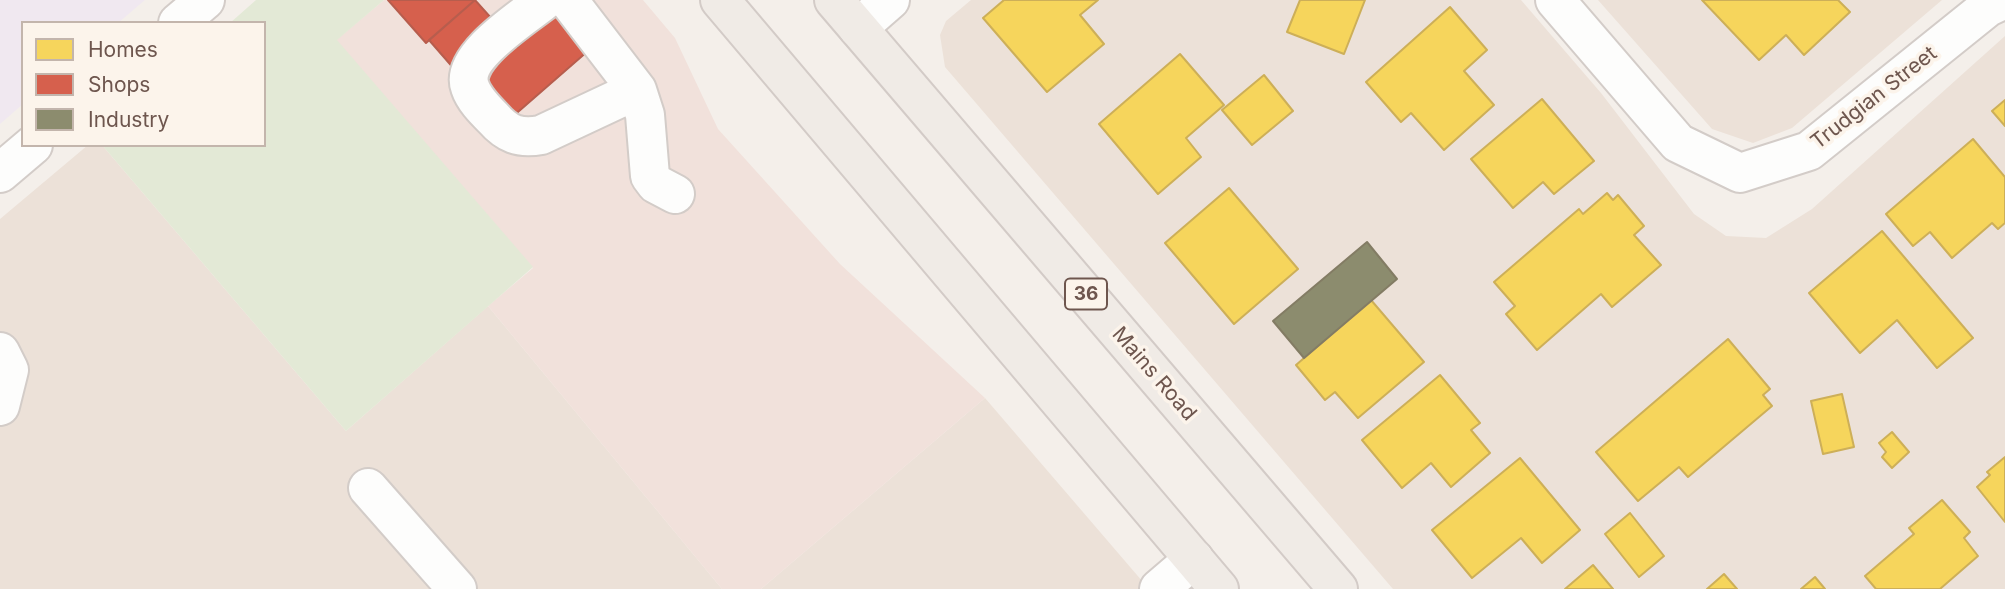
<!DOCTYPE html>
<html>
<head>
<meta charset="utf-8">
<style>
  body { margin:0 }
  #map { position:relative; width:2005px; height:589px; overflow:hidden; background:#f4efea; font-family:Inter,sans-serif }
  canvas { display:block }
  .legend { position:absolute; left:21px; top:21px; width:245px; height:126px; box-sizing:border-box; background:#fcf4eb; border:2px solid #c3b5ac; margin:0; padding:9px 12px; list-style:none; font-size:21px; color:#6e564e }
  .legend li { display:flex; align-items:center; gap:14px; height:35px }
  .legend b { width:35px; border:2px solid #c3b5ac }
</style>
</head>
<body>
<div id="map">
<canvas width="2005" height="589"></canvas>
<ul class="legend">
<li><b style="height:19px;background:#f6d55c"></b>Homes</li>
<li><b style="height:19px;background:#d6604d"></b>Shops</li>
<li><b style="height:19px;background:#8c8c6e"></b>Industry</li>
</ul>
</div>
<script>
const context = document.querySelector('canvas').getContext('2d');
context.lineJoin = 'round';
function fill(path, color) { context.fillStyle = color; context.fill(path, 'evenodd'); }
function stroke(path, color, width, dash) { context.strokeStyle = color; context.lineWidth = width; context.lineCap = dash ? 'butt' : 'round'; context.setLineDash(dash || []); context.stroke(path); }
function write(font, color, halo, rows, align = 'center') {
  context.font = font + ' Inter,sans-serif'; context.lineWidth = 7; context.setLineDash([]); context.textBaseline = 'middle'; context.strokeStyle = halo; context.fillStyle = color; for (const [text, x, y, turn = 0] of rows) {
    context.save(); context.translate(x, y); context.rotate((+turn || 0) * Math.PI / 180); context.textAlign = isNaN(turn) ? turn : align; if (halo) context.strokeText(text, 0, 0); context.fillText(text, 0, 0); context.restore();
  }
}
fill(new Path2D(`
  M971,0H1521L1601,93L1694,214L1726,236L1766,238L1812,209L2005,36V589H1393L945,67L940,35L946,21Z
  M1598,0H1942L1792,128L1753,143L1712,129Z
  M88,145H102L346,431L488,306L722,589H0V219Z
  M985,398L1149,589H761Z`), '#ece1d8');
fill(new Path2D(`
  M384,0H643L675,38L718,129L840,264L985,398L761,589H722L488,306L533,268L336,40Z`), '#f1e1db');
fill(new Path2D(`
  M0,0H145L118,23H23V104L0,124Z`), '#f0e8f0');
fill(new Path2D(`
  M256,0H384L337,40L533,267L346,431L102,145H264V23H230Z`), '#e3e9d6');
const homes = new Path2D(`
  M1004,0H1098L1080,15L1104,44L1047,92L983,18Z
  M1300,0H1365L1344,54L1287,32Z
  M1702,0H1838L1850,12L1804,55L1786,35L1759,60Z
  M1450,7L1487,50L1464,71L1494,105L1444,150L1411,113L1401,122L1366,82Z
  M1180,54L1224,105L1186,138L1201,157L1158,194L1099,124Z
  M1264,75L1293,111L1252,145L1222,110Z
  M1542,99L1594,161L1554,194L1543,182L1513,208L1471,159Z
  M2005,100V126L1992,111Z
  M1973,139L2005,177V223L1998,229L1992,223L1952,258L1930,232L1913,246L1886,214Z
  M1229,188L1298,269L1234,324L1165,243Z
  M1607,193L1613,200L1618,195L1644,226L1634,235L1661,265L1612,307L1601,294L1537,350L1506,314L1515,306L1494,282L1579,209L1583,214Z
  M1882,231L1973,338L1937,368L1897,320L1860,353L1809,293Z
  M1371,300L1424,362L1358,418L1335,392L1325,400L1296,365Z
  M1728,339L1770,389L1763,395L1772,406L1688,477L1679,467L1638,501L1596,452Z
  M1440,375L1480,423L1471,430L1490,453L1451,487L1431,463L1402,488L1362,440Z
  M1842,394L1854,447L1823,454L1811,401Z
  M1892,432L1909,452L1892,468L1882,457L1886,452L1879,443Z
  M2005,457V522L1977,487L1990,475L1987,472Z
  M1520,458L1580,530L1542,563L1521,538L1472,578L1432,530Z
  M1942,500L1970,532L1964,538L1978,556L1940,589H1876L1865,576L1914,534L1909,528Z
  M1630,513L1664,556L1639,577L1605,534Z
  M1593,565L1613,589H1565Z
  M1724,574L1737,589H1707Z
  M1815,577L1825,589H1801Z`);
fill(homes, '#f6d55c');
stroke(homes, '#cdaf58', 2);
const shops = new Path2D(`
  M388,0H475L426,43Z
  M475,0L517,47L571,0L612,30L503,125L429,40Z`);
fill(shops, '#d6604d');
stroke(shops, '#b75d4d', 2);
const industry = new Path2D(`
  M1367,242L1397,279L1304,358L1273,321Z`);
fill(industry, '#8c8c6e');
stroke(industry, '#837c64', 2);
const minor = new Path2D(`
  M545,0C524,17 459,57 470,87C474,99 484,109 493,118C507,134 519,139 541,135L637,90
  M568,0L637,90L645,115L650,176L656,184L675,194
  M1555,0L1678,143L1740,173L1809,151L1988,7L2003,0
  M178,23L205,0
  M858,28L890,0
  M0,173L33,145
  M0,352L9,370L0,406
  M368,488L457,589
  M1159,589L1194,559`);
const major = new Path2D(`
  M720,0L1219,589
  M834,0L1338,589`);
stroke(minor, '#d3ccc8', 42);
stroke(major, '#d3cbc7', 42);
stroke(minor, '#fdfdfc', 38);
stroke(major, '#f0ebe6', 38);
for (const [x, y, w] of [
  [1086,294,42]
]) { const box = new Path2D(); box.roundRect(x - w / 2, y - 15.5, w, 31, 5); context.fillStyle = '#fcf4eb'; context.fill(box); stroke(box, '#6e564e', 2); }
write('bold 19px', '#6e564e', null, [
  ["36",1086,294]
]);
write('21px', '#6e564e', '#fcf4eb', [
  ["Trudgian Street",1874,98,-38],
  ["Mains Road",1154,374,49]
]);
</script>
</body>
</html>
